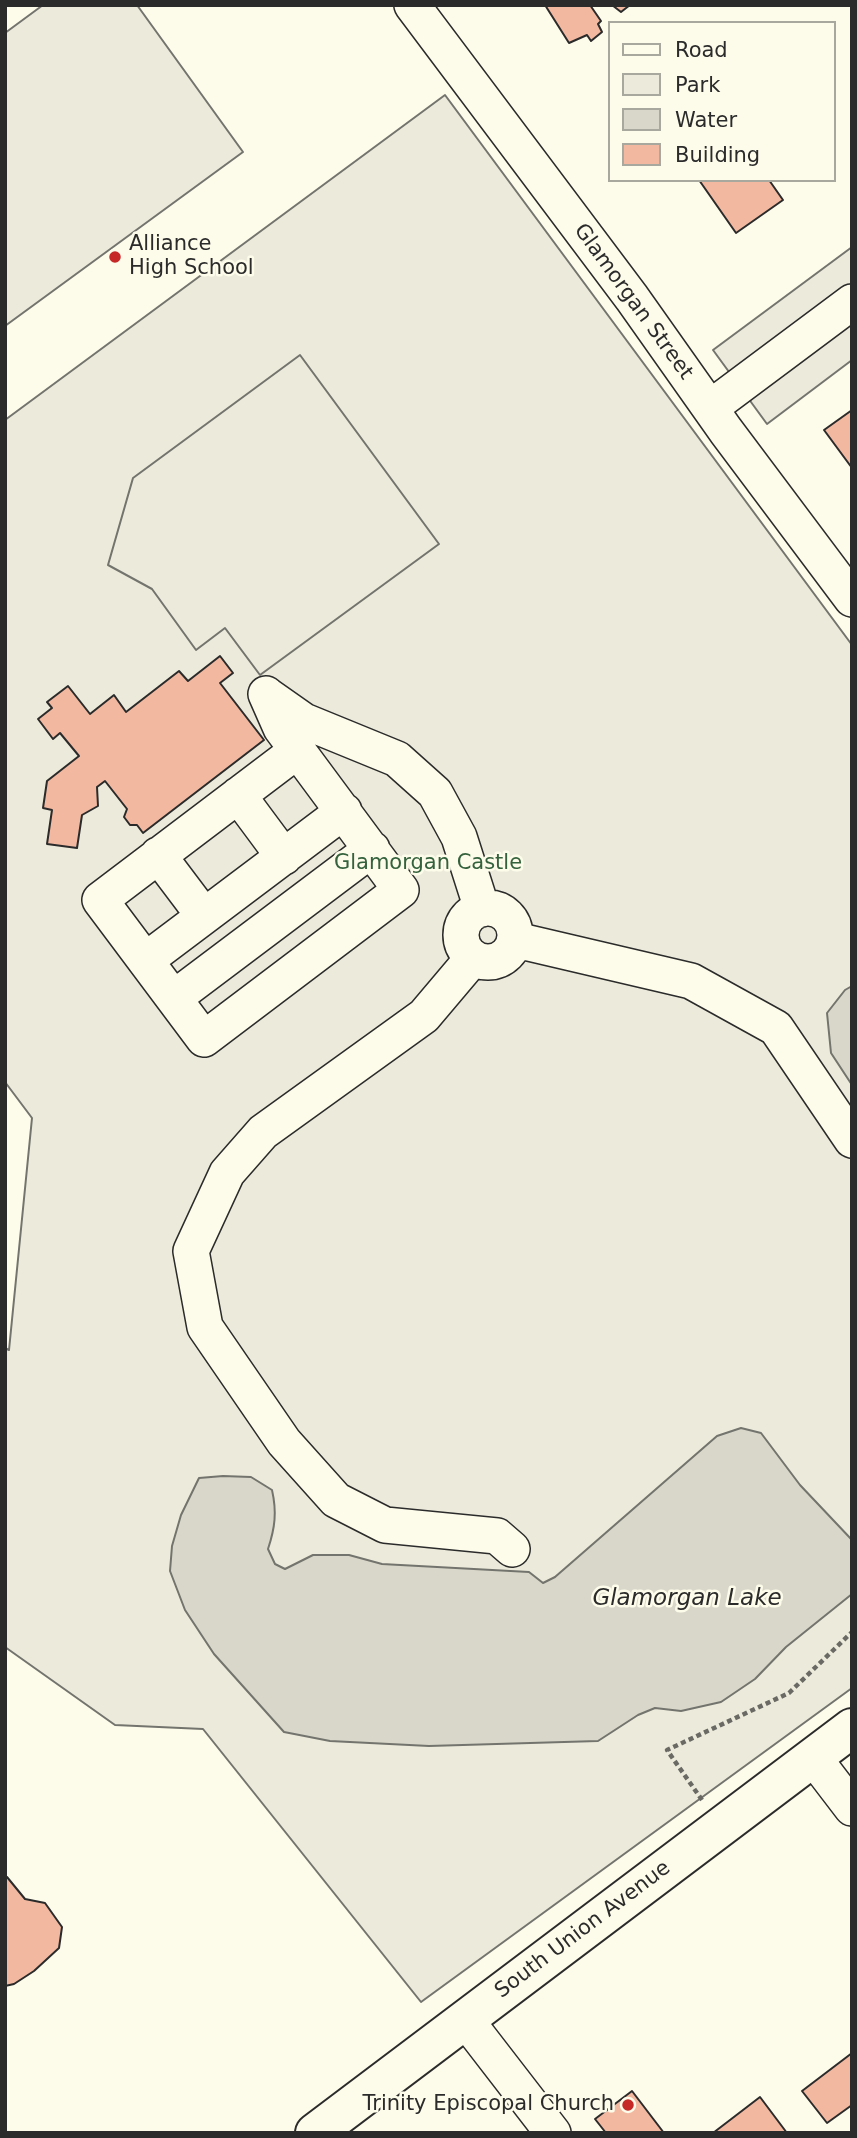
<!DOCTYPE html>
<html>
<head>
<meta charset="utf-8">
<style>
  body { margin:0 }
  #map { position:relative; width:857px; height:2138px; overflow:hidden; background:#fdfbea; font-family:"DejaVu Sans",sans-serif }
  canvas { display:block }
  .frame { position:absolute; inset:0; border:7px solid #2b2b2b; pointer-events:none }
  .legend { position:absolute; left:608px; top:21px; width:228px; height:161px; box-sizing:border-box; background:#fdfbea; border:2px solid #a9a89e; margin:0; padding:9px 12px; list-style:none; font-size:21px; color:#2b2b2b }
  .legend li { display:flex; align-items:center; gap:14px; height:35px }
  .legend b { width:35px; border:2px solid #a9a89e }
</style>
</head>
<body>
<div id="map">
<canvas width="857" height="2138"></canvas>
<div class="frame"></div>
<ul class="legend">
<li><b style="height:9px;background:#fdfbea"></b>Road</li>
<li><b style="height:19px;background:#ecebdb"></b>Park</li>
<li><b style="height:19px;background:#d8d7c9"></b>Water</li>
<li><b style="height:19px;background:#f2b8a0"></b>Building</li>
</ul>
</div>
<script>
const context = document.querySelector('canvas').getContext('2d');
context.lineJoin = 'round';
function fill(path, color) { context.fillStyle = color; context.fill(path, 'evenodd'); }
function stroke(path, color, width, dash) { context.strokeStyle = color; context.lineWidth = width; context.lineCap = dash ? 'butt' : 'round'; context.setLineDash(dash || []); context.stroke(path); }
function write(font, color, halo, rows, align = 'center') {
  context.font = font + ' "DejaVu Sans",sans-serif'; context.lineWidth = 5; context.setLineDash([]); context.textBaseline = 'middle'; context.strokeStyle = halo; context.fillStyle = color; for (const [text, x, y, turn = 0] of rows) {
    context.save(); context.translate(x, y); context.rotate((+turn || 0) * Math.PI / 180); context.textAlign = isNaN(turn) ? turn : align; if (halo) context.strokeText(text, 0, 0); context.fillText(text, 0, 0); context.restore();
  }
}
const green = new Path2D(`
  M445,95L852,645V1688L421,2002L203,1729L115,1725L5,1647V1348L9,1350L32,1118L5,1082V420Z`);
fill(green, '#ecebdb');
stroke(green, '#74746e', 2);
const parking = new Path2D(`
  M43,5H137L243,152L5,326V33Z
  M852,247V360L767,424L713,350Z
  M300,355L439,544L260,675L225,628L196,650L152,589L108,565L133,478Z`);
fill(parking, '#eceadb');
stroke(parking, '#74746e', 2);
const water = new Path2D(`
  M852,986V1085L831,1053L827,1013L845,990Z
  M741,1428L761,1433L800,1485L852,1540V1594L786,1647L755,1679L721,1702L681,1711L655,1708L638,1715L598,1741L429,1746L330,1741L284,1732L214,1654L185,1610L170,1571L172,1546L181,1515L199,1478L223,1476L251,1477L272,1490C277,1512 275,1528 268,1549L275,1564L285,1569L313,1555H349L382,1564L529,1572L543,1583L555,1577L717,1436Z`);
fill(water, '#d8d7c9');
stroke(water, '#74746e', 2);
const building = new Path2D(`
  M545,5H590L601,21L598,24L602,32L591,41L587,35L569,43Z
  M612,5H630L621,12Z
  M699,180H769L783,200L736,233Z
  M852,410V468L824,430Z
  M220,656L233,673L220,683L264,740L143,833L137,825H130L124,817L127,809L105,781L97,787L98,806L82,815L77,848L47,844L52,810L43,808L47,781L79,756L60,733L53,739L38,719L52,708L47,702L68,686L90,714L114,695L126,712L179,671L188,681Z
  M7,1877L25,1899L45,1903L62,1927L59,1948L34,1971L14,1984L5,1986V1878Z
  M852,2053V2105L827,2123L802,2091Z
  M632,2091L664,2133H606L595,2119Z
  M760,2097L787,2133H713Z`);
fill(building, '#f2b8a0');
stroke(building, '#2b2b2b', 2);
const minor = new Path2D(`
  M412,5L632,298L726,431L852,599
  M710,408L852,302
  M266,694L281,728L401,890L204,1039L100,900L298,750
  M267,695L304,721L397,759L435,793L459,837L482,909
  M238,795L284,857
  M158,855L204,916
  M461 935a27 27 0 1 1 54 0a27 27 0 1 1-54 0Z
  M516,940L691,981L776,1028L852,1140
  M473,958L424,1016L263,1132L227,1173L191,1251L205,1327L284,1442L336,1500L385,1525L497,1536L512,1549
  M146,960L344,811
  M174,998L372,849
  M813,1757L852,1808
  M465,2019L553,2133`);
const major = new Path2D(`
  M315,2133L852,1728`);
stroke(minor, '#2b2b2b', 38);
stroke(major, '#2b2b2b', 42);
stroke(new Path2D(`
  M702,1800L667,1750L789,1693L852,1632`), '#6a6964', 4.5, [5, 3.5]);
stroke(minor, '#fdfbea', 35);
stroke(major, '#fdfbea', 38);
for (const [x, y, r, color] of [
  [115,257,7,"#c62828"],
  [628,2105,7,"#c62828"]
]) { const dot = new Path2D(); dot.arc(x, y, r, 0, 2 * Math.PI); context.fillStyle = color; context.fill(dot); stroke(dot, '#fdfbea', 2.5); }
write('21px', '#2b2b2b', '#fdfbea', [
  ["Alliance",129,245],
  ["High School",129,269],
  ["Trinity Episcopal Church",614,2105,"right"]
], 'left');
write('21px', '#2b2b2b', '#fdfbea', [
  ["Glamorgan Street",633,302,54],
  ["South Union Avenue",583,1930,-37]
]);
write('21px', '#34623c', '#fdfbea', [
  ["Glamorgan Castle",428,864]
]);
write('italic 23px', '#2b2b2b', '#fdfbea', [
  ["Glamorgan Lake",687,1599]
]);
</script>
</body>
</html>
